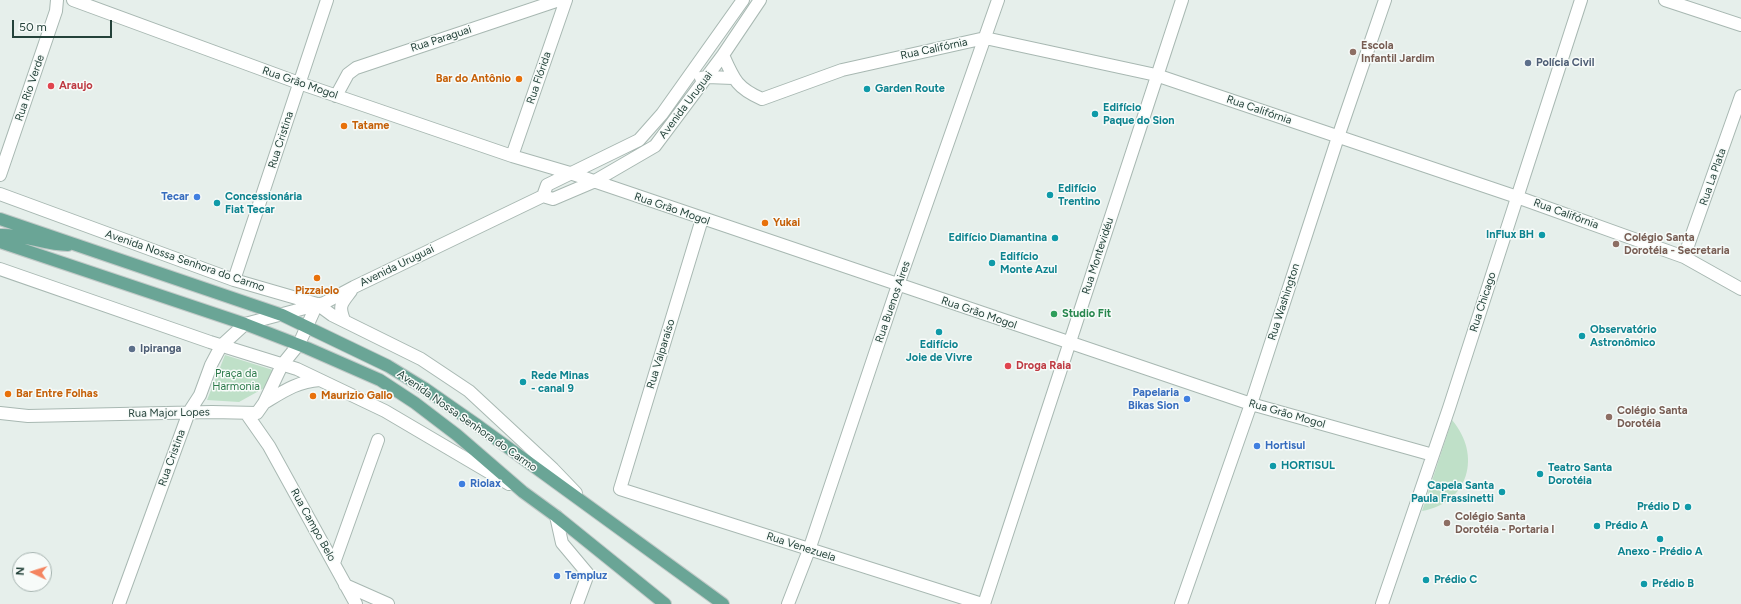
<!DOCTYPE html>
<html>
<head>
<meta charset="utf-8">
<style>
  body { margin:0 }
  #map { position:relative; width:1741px; height:604px; overflow:hidden; background:#e6efeb; font-family:Figtree,sans-serif }
  canvas { display:block }
  .north { position:absolute; left:12px; top:552px; width:40px; height:40px; box-sizing:border-box; background:#f7fbf9; border:1px solid #a3b1ad; border-radius:50%; rotate:274deg; font-size:11px; font-weight:700; line-height:16px; text-align:center; color:#24423a }
  .north::after { content:''; display:block; margin:auto; width:14px; height:18px; background:#f4845f; clip-path:polygon(50% 0,100% 100%,50% 72%,0 100%) }
  .scale { position:absolute; left:12px; top:20px; width:100px; height:18px; box-sizing:border-box; border:2px solid #24423a; border-top:0; padding-left:5px; font-size:12px; line-height:14px; white-space:nowrap; color:#24423a; -webkit-text-stroke:3px #f7fbf9; paint-order:stroke }
</style>
</head>
<body>
<div id="map">
<canvas width="1741" height="604"></canvas>
<div class="north">N</div>
<div class="scale">50 m</div>
</div>
<script>
const context = document.querySelector('canvas').getContext('2d');
context.lineJoin = 'round';
function fill(path, color) { context.fillStyle = color; context.fill(path, 'evenodd'); }
function stroke(path, color, width, dash) { context.strokeStyle = color; context.lineWidth = width; context.lineCap = dash ? 'butt' : 'round'; context.setLineDash(dash || []); context.stroke(path); }
function write(font, color, halo, rows, align = 'center') {
  context.font = font + ' Figtree,sans-serif'; context.lineWidth = 3; context.setLineDash([]); context.textBaseline = 'middle'; context.strokeStyle = halo; context.fillStyle = color; for (const [text, x, y, turn = 0] of rows) {
    context.save(); context.translate(x, y); context.rotate((+turn || 0) * Math.PI / 180); context.textAlign = isNaN(turn) ? turn : align; if (halo) context.strokeText(text, 0, 0); context.fillText(text, 0, 0); context.restore();
  }
}
fill(new Path2D(`
  M225,355L276,371L266,387L239,402L207,400Z
  M1452,420C1482,455 1469,503 1422,511Z`), '#bfe0c8');
const minor = new Path2D(`
  M73,0L299,83L512,156L570,173L1251,404L1433,455
  M1665,0L1741,25
  M723,55C734,80 737,88 762,99L842,70L985,38L1156,75L1517,197L1684,257L1741,289
  M701,78L707,77L733,78
  M336,96L348,74L356,68L559,0
  M512,156L566,0
  M0,175L56,11L57,0
  M0,194L234,280L317,304L332,315L421,359L469,391L553,469L576,493
  M543,196L547,185L639,140L662,114L743,0
  M702,219L620,489L982,604
  M1684,257L1741,96
  M0,269L210,342L297,369L385,411L509,484
  M234,280L327,0
  M344,320C338,305 342,303 351,291
  M264,403C284,391 296,382 320,380
  M0,413L28,416L212,412L257,413
  M246,413L269,446L356,604
  M257,413L264,403L282,365L299,344L317,304
  M556,516L562,543L588,574L577,604
  M334,563L378,440
  M345,585L388,604
  M119,604L189,412L200,395L211,365L221,346L245,324L324,303L354,287L543,196L553,199L593,182L655,146L723,55L760,0
  M788,604L809,550L898,285L998,0
  M984,604L1182,0
  M1181,604L1251,404L1338,137L1385,0
  M1382,604L1449,408L1581,0`);
const major = new Path2D(`
  M0,219L282,315L388,366L424,388L477,425L723,604
  M0,235C23,234 45,245 68,245
  M0,242L245,324L307,348L380,380L415,403L457,435L523,492L556,516L665,604`);
stroke(minor, '#a8b8b2', 14);
stroke(major, '#c2cac8', 14);
stroke(minor, '#fff', 12);
stroke(major, '#6aa596', 12);
for (const [x, y, r, color] of [
  [1353,52,4,"#8d6e63"],
  [1528,63,4,"#5c6f8a"],
  [519,79,4,"#e8710a"],
  [51,86,4,"#e0444e"],
  [867,89,4,"#0f9aa8"],
  [1095,114,4,"#0f9aa8"],
  [344,126,4,"#e8710a"],
  [1050,195,4,"#0f9aa8"],
  [197,197,4,"#3f7fe0"],
  [217,203,4,"#0f9aa8"],
  [765,223,4,"#e8710a"],
  [1542,235,4,"#0f9aa8"],
  [1055,238,4,"#0f9aa8"],
  [1616,244,4,"#8d6e63"],
  [992,263,4,"#0f9aa8"],
  [317,278,4,"#e8710a"],
  [1054,314,4,"#2e9e5b"],
  [939,332,4,"#0f9aa8"],
  [1582,336,4,"#0f9aa8"],
  [132,349,4,"#5c6f8a"],
  [1008,366,4,"#e0444e"],
  [523,382,4,"#0f9aa8"],
  [8,394,4,"#e8710a"],
  [313,396,4,"#e8710a"],
  [1187,399,4,"#3f7fe0"],
  [1609,417,4,"#8d6e63"],
  [1257,446,4,"#3f7fe0"],
  [1273,466,4,"#0f9aa8"],
  [1540,474,4,"#0f9aa8"],
  [462,484,4,"#3f7fe0"],
  [1502,492,4,"#0f9aa8"],
  [1688,507,4,"#0f9aa8"],
  [1447,523,4,"#8d6e63"],
  [1597,526,4,"#0f9aa8"],
  [1660,539,4,"#0f9aa8"],
  [557,576,4,"#3f7fe0"],
  [1426,580,4,"#0f9aa8"],
  [1644,584,4,"#0f9aa8"]
]) { const dot = new Path2D(); dot.arc(x, y, r, 0, 2 * Math.PI); context.fillStyle = color; context.fill(dot); stroke(dot, '#f7fbf9', 1.5); }
write('11px', '#24423a', '#f7fbf9', [
  ["Rua Paraguai",441,39,-18],
  ["Rua Califórnia",934,49,-12],
  ["Rua Flórida",539,78,-71],
  ["Rua Grão Mogol",300,83,19],
  ["Rua Rio Verde",30,88,-71],
  ["Avenida Uruguai",686,105,-53],
  ["Rua Califórnia",1259,110,19],
  ["Rua Cristina",281,140,-72],
  ["Rua La Plata",1713,177,-71],
  ["Rua Grão Mogol",672,209,19],
  ["Rua Califórnia",1566,214,20],
  ["Rua Montevidéu",1098,256,-72],
  ["Avenida Nossa Senhora do Carmo",185,261,19],
  ["Avenida Uruguai",397,266,-26],
  ["Rua Buenos Aires",893,302,-71],
  ["Rua Washington",1284,302,-72],
  ["Rua Chicago",1483,302,-72],
  ["Rua Grão Mogol",979,313,19],
  ["Rua Valparaíso",661,354,-73],
  ["Rua Major Lopes",169,413,-1],
  ["Rua Grão Mogol",1287,414,16],
  ["Avenida Nossa Senhora do Carmo",467,421,35],
  ["Rua Cristina",172,458,-70],
  ["Rua Campo Belo",313,525,61],
  ["Rua Venezuela",801,547,18]
]);
write('bold 11px', '#785e54', '#f7fbf9', [
  ["Escola",1361,46],
  ["Infantil Jardim",1361,59],
  ["Colégio Santa",1624,238],
  ["Dorotéia - Secretaria",1624,251],
  ["Colégio Santa",1617,411],
  ["Dorotéia",1617,424],
  ["Colégio Santa",1455,517],
  ["Dorotéia - Portaria I",1455,530]
], 'left');
write('bold 11px', '#4e5e75', '#f7fbf9', [
  ["Polícia Civil",1536,63],
  ["Ipiranga",140,349]
], 'left');
write('bold 11px', '#c56008', '#f7fbf9', [
  ["Bar do Antônio",511,79,"right"],
  ["Tatame",352,126],
  ["Yukai",773,223],
  ["Pizzaiolo",317,291,"center"],
  ["Bar Entre Folhas",16,394],
  ["Maurizio Gallo",321,396]
], 'left');
write('bold 11px', '#be3a42', '#f7fbf9', [
  ["Araujo",59,86],
  ["Droga Raia",1016,366]
], 'left');
write('bold 11px', '#0d838f', '#f7fbf9', [
  ["Garden Route",875,89],
  ["Edifício",1103,108],
  ["Paque do Sion",1103,121],
  ["Edifício",1058,189],
  ["Trentino",1058,202],
  ["Concessionária",225,197],
  ["Fiat Tecar",225,210],
  ["InFlux BH",1534,235,"right"],
  ["Edifício Diamantina",1047,238,"right"],
  ["Edifício",1000,257],
  ["Monte Azul",1000,270],
  ["Observatório",1590,330],
  ["Astronômico",1590,343],
  ["Edifício",939,345,"center"],
  ["Joie de Vivre",939,358,"center"],
  ["Rede Minas",531,376],
  ["- canal 9",531,389],
  ["HORTISUL",1281,466],
  ["Teatro Santa",1548,468],
  ["Dorotéia",1548,481],
  ["Capela Santa",1494,486,"right"],
  ["Paula Frassinetti",1494,499,"right"],
  ["Prédio D",1680,507,"right"],
  ["Prédio A",1605,526],
  ["Anexo - Prédio A",1660,552,"center"],
  ["Prédio C",1434,580],
  ["Prédio B",1652,584]
], 'left');
write('bold 11px', '#366cbe', '#f7fbf9', [
  ["Tecar",189,197,"right"],
  ["Papelaria",1179,393,"right"],
  ["Bikas Sion",1179,406,"right"],
  ["Hortisul",1265,446],
  ["Riolax",470,484],
  ["Templuz",565,576]
], 'left');
write('bold 11px', '#27864d', '#f7fbf9', [
  ["Studio Fit",1062,314]
], 'left');
write('11px', '#2d7a4b', '#f7fbf9', [
  ["Praça da",236,374],
  ["Harmonia",236,387]
]);
</script>
</body>
</html>
